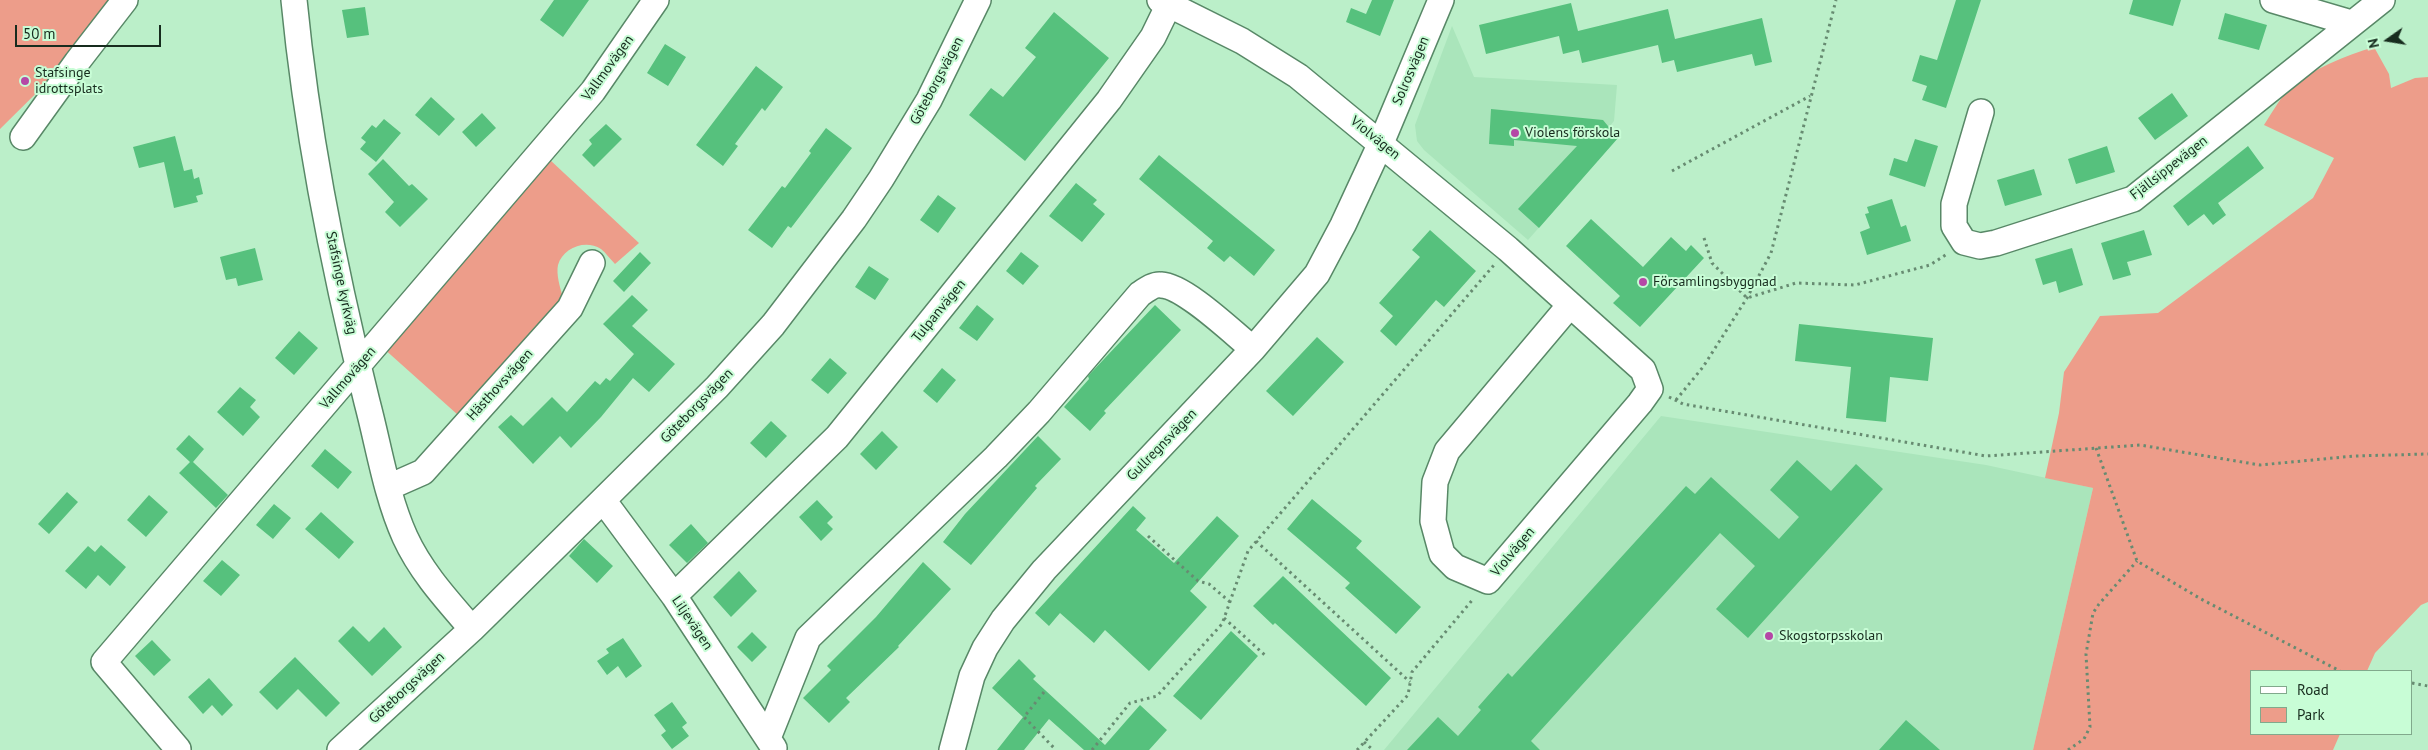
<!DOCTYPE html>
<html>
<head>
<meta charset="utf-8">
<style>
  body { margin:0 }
  #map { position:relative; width:2428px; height:750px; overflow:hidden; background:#bbefc9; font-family:"PT Sans",sans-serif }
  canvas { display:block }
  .legend { position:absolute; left:2250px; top:670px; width:162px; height:65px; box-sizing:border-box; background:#c8fdd6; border:1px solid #81a98c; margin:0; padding:6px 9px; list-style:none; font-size:15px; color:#172c1e }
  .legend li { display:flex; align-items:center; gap:10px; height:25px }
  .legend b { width:25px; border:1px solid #81a98c }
  .north { position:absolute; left:2363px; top:15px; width:50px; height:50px; -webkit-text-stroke:4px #c8fdd6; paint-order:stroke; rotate:257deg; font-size:14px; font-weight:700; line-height:20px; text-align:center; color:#172c1e }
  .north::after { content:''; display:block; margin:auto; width:18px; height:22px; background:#172c1e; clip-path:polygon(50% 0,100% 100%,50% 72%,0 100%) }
  .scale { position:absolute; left:15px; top:25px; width:146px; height:22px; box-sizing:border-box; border:2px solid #172c1e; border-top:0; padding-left:6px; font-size:15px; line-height:18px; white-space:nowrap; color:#172c1e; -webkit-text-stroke:4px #c8fdd6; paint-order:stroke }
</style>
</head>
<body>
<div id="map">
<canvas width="2428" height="750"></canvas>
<ul class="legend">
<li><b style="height:6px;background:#fff"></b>Road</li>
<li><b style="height:14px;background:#ed9d8a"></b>Park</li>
</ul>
<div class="north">N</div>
<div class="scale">50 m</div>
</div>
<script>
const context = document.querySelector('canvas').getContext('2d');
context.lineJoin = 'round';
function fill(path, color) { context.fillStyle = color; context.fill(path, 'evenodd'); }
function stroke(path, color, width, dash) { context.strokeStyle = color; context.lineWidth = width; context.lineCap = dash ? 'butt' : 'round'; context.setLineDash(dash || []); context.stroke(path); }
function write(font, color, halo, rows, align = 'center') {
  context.font = font + ' "PT Sans",sans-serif'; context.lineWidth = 4; context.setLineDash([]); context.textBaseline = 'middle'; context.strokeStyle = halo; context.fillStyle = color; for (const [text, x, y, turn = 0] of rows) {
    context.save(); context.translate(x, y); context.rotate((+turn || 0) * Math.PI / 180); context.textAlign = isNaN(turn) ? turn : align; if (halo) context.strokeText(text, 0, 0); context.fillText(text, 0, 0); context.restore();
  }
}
fill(new Path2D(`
  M1452,26L1474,77L1617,85L1614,121L1609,127L1618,138L1528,240L1424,150L1417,141L1415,125Z
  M1661,416L1986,465L2093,488L2033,750H1384Z`), '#aae5bb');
fill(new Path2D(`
  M0,0H119L98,32L0,129Z
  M2374,47L2389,74L2391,88L2415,78L2428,77V602L2421,605L2375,653L2367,671H2252V734H2340L2333,750H2033L2093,488L2045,478L2059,413L2064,372L2100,316L2158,313L2313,198L2334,158L2264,125C2271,114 2279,100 2288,90C2311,69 2345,56 2374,47Z
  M549,159L639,243L615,264C610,259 606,253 601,249C585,239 563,248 558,265C556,274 560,288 563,297L458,415L382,347Z`), '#ed9d8a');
fill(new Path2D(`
  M554,0H589L563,37L540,20Z
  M1372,0H1394L1380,36L1346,22L1351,8L1366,14Z
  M1956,0H1981L1946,108L1922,100L1927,86L1912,81L1920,55L1937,60Z
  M2133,0H2181L2173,26L2129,14Z
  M1571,3L1578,31L1668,9L1675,39L1762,18L1772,62L1755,66L1752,54L1677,72L1674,60L1662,63L1658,45L1582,63L1579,50L1563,54L1559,36L1486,54L1479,25Z
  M365,7L369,35L347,38L342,10Z
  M1054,12L1109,58L1025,161L969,115L991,88L1003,97L1036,57L1025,48Z
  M2225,13L2267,25L2259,50L2218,39Z
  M665,44L686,57L668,86L647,73Z
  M756,66L783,87L765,111L762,108L735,144L738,146L723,166L696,145Z
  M2172,93L2188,116L2155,140L2138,118Z
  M431,97L455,119L439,136L415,115Z
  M1491,109L1603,120L1618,138L1539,228L1518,209L1577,146L1514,140V146L1489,144Z
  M482,113L496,128L476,147L462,132Z
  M384,119L401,133L376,162L360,149L366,142L361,138L372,125L376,128Z
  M606,124L622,139L594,167L582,155L592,144L589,140Z
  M826,128L852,148L791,228L788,226L772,248L748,230L782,186L785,188L811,153L809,151Z
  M175,136L184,171L192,169L194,179L199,177L203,194L196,196L198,202L174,208L164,162L139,168L133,147Z
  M1915,139L1938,146L1925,187L1889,175L1894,158L1907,162Z
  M2107,146L2115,172L2076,184L2068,159Z
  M2248,146L2264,168L2218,203L2226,215L2213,225L2204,214L2188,226L2173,206Z
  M1159,155L1275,250L1254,276L1230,256L1224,262L1207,248L1213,241L1139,179Z
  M383,159L409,186L412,184L428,199L400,227L385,212L394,202L368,174Z
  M2034,169L2042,195L2005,206L1997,180Z
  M1076,183L1097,200L1093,204L1105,214L1082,242L1049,216Z
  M938,195L956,208L938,233L920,220Z
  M1892,199L1901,227L1906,225L1911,241L1867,255L1860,232L1870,228L1865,214L1869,213L1867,207Z
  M1591,219L1643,267L1671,237L1686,251L1691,245L1704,258L1640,327L1613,303L1620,296L1566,246Z
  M1430,230L1476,271L1444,307L1436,300L1396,346L1380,331L1393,316L1379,303L1420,257L1412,250Z
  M2144,230L2152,255L2127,262L2131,275L2113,280L2101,243Z
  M255,248L263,280L238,286L236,278L226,280L220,257Z
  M2072,248L2083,285L2059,293L2056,281L2043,285L2035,259Z
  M640,252L651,263L624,292L613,281Z
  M1021,252L1039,266L1023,285L1006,271Z
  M869,266L889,279L875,300L855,287Z
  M632,295L648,310L632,326L675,364L649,392L633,378L601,417L571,448L560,436L533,464L498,427L511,415L523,426L552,397L567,412L595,381L600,385L606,378L610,381L634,354L603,324Z
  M977,305L994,319L977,341L959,328Z
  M1155,305L1181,330L1104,411L1106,413L1090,431L1064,407L1089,379L1088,376Z
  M1799,324L1933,338L1928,381L1890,377L1886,422L1846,418L1851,367L1795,361Z
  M299,331L318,348L294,375L275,358Z
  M1317,337L1344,362L1293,416L1266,391Z
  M830,358L847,373L828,394L811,380Z
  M942,368L956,380L937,403L923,391Z
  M240,387L256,400L250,407L260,417L243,436L217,412Z
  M771,421L787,436L766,458L750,443Z
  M882,431L898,447L876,470L860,454Z
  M189,435L204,449L193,462L228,495L216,508L179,473L190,462L176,449Z
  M1038,436L1061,459L1035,486L1037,488L971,565L943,542L965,514Z
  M325,449L352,472L338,489L311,466Z
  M1797,460L1831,491L1856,464L1883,489L1748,638L1716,609L1755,566L1720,533L1531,741L1540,750H1407L1438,717L1458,736L1481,710L1478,707L1508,673L1512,677L1686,486L1695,494L1711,477L1779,539L1799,517L1770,490Z
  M67,492L78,502L49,534L38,524Z
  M149,495L168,512L146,537L127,520Z
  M1312,499L1362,541L1356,548L1421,607L1396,634L1345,588L1350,583L1287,529Z
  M817,500L833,517L827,523L833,529L821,541L799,517Z
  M274,504L291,518L273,539L256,525Z
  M1133,506L1146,518L1136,530L1174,563L1217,516L1239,536L1190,591L1207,607L1149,671L1105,630L1094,643L1060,613L1049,626L1035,613Z
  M321,512L354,542L339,559L305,529Z
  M691,524L708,543L687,563L669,545Z
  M584,539L613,566L597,583L569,556Z
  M101,545L126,567L110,586L98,575L86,589L65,571L88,546L95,552Z
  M222,560L240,575L221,596L203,581Z
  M923,562L951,589L898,646L899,647L846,698L850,702L829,723L803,698L831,670L827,666L876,617Z
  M739,571L757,591L731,617L713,597Z
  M1283,576L1391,678L1366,706L1275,623L1273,625L1253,606Z
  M353,626L369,642L384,627L402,647L372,676L338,641Z
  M1231,631L1258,656L1201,720L1173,696Z
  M752,632L767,647L752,662L737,647Z
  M623,638L642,666L626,678L618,666L607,675L597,661L609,653L606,649Z
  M152,640L171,660L154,676L135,656Z
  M295,657L340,703L326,717L298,689L277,710L259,692Z
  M1019,659L1036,676L1033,679L1105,745L1140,705L1167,730L1149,750H1084L1049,719L1024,750H997L1023,717L992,688Z
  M209,678L233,705L222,716L212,705L203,714L188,697Z
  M672,702L687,723L682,727L689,736L672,749L661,735L666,731L654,715Z
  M1906,720L1940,750H1879Z`), '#56c17d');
const minor = new Path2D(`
  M294,0C307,135 334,270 367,402C379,447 386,495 405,537C421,572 447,600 472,629
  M1160,0L1242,41L1298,76L1508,249L1643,370L1650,389L1640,403L1488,581L1455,567L1442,554L1433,521L1435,482L1447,451L1570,305
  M2273,0L2351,23
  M1981,112L1954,204V226L1964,242L1980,246L1996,243L2133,199L2382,0
  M23,137L77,62L125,0
  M389,487L423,472L570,308L592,263
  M603,500L674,596L774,748
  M674,596L837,437L1109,100L1153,37L1171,0
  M768,738L808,638L996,457L1039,412L1140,294C1146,290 1154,284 1161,285C1185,286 1233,333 1253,349
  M178,749L104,662L593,91L656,0
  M340,750L472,629L603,500L717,387L773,325L854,219L881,179L929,100L978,0
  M952,750L972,676L985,648L1003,620L1044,570L1253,349L1317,274L1343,225L1381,143L1441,0`);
stroke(minor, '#588867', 28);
stroke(new Path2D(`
  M1672,171L1810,96
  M1704,238L1712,263L1747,298L1796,283L1855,285L1930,265L1947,254
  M1669,397L1683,404L1986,456L2140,445L2260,465L2354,456L2428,454
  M1676,400L1703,367L1747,298L1771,253L1836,0
  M2096,448L2137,561L2201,599L2340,671
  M1148,536L1198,581L1209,584L1230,602
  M1256,541L1410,682
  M1224,618L1267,657
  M2412,683L2428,686
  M1044,692L1024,717L1056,750
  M1364,742L1373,750
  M1092,750L1130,703L1157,696L1222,624L1248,551L1494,265
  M1357,750L1408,695L1412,672L1474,598
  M2068,750L2084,739L2090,727L2086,654L2093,613L2099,604L2137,561`), '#678b71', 3, [2.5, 4]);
stroke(minor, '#fff', 25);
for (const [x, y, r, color] of [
  [25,81,5,"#b548a6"],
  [1515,133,5,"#b548a6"],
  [1643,282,5,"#b548a6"],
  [1769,636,5,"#b548a6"]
]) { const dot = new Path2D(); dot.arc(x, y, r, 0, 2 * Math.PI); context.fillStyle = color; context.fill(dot); stroke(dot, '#c8fdd6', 2); }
write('14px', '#172c1e', '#c8fdd6', [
  ["Vallmovägen",608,68,-54],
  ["Solrosvägen",1411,71,-67],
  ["Göteborgsvägen",937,81,-62],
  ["Violvägen",1375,138,39],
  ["Fjällsippevägen",2169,168,-38],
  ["Stafsinge kyrkväg",341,283,78],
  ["Tulpanvägen",939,311,-51],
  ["Vallmovägen",348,378,-49],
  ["Hästhovsvägen",500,385,-48],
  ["Göteborgsvägen",697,406,-46],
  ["Gullregnsvägen",1162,445,-46],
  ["Violvägen",1513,552,-50],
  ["Liljevägen",692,623,56],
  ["Göteborgsvägen",407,688,-43]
]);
write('14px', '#172c1e', '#c8fdd6', [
  ["Stafsinge",35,73],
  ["idrottsplats",35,89],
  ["Violens förskola",1525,133],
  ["Församlingsbyggnad",1653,282],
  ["Skogstorpsskolan",1779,636]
], 'left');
</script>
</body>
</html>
